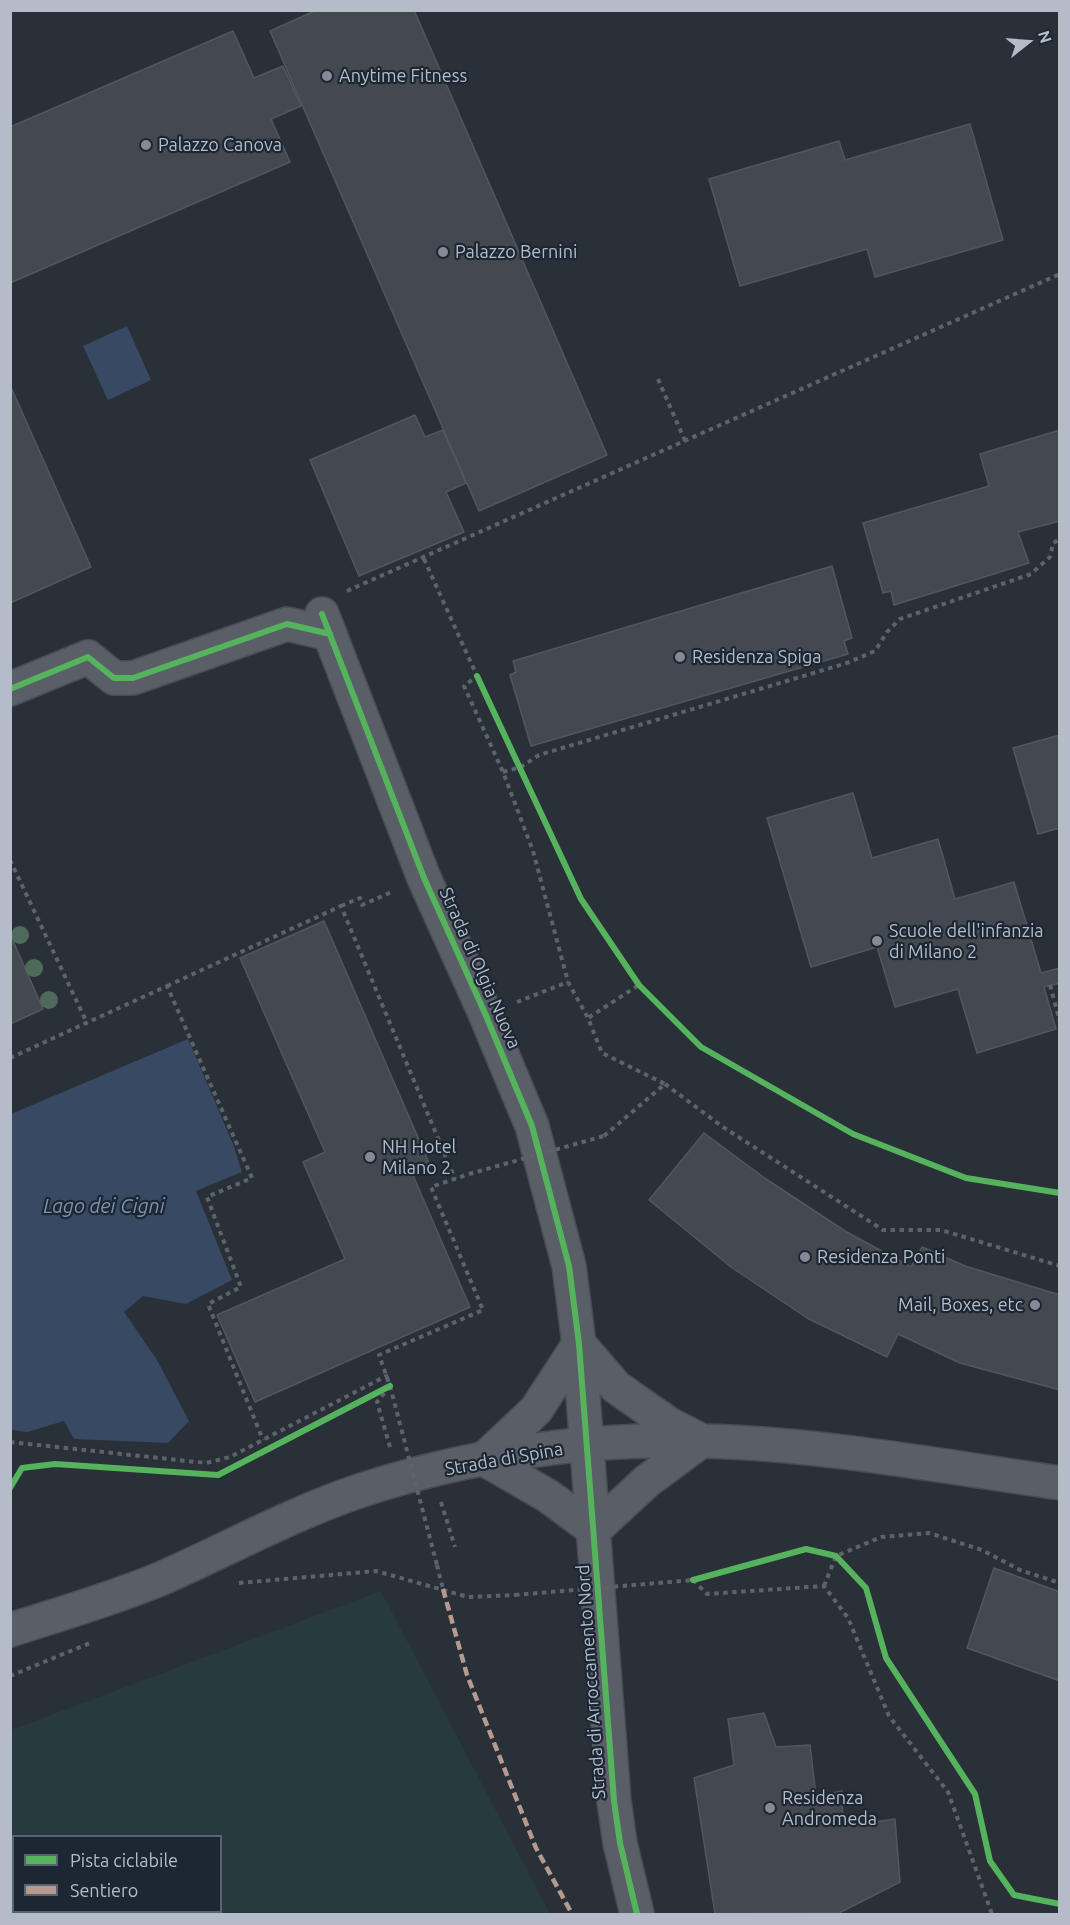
<!DOCTYPE html>
<html>
<head>
<meta charset="utf-8">
<style>
  body { margin:0 }
  #map { position:relative; width:1070px; height:1925px; overflow:hidden; background:#2a3038; font-family:Ubuntu,sans-serif }
  canvas { display:block }
  .frame { position:absolute; inset:0; border:12px solid #b4bcc9; pointer-events:none }
  .legend { position:absolute; left:12px; top:1835px; width:210px; height:78px; box-sizing:border-box; background:#1d2633; border:2px solid #59626f; margin:0; padding:8px 10px; list-style:none; font-size:18px; color:#b4bcc9 }
  .legend li { display:flex; align-items:center; gap:12px; height:30px }
  .legend b { width:30px; border:2px solid #59626f }
  .north { position:absolute; left:998px; top:12px; width:60px; height:60px; -webkit-text-stroke:4px #1d2633; paint-order:stroke; rotate:73deg; font-size:16px; font-weight:700; line-height:24px; text-align:center; color:#b4bcc9 }
  .north::after { content:''; display:block; margin:auto; width:21px; height:27px; background:#b4bcc9; clip-path:polygon(50% 0,100% 100%,50% 72%,0 100%) }
</style>
</head>
<body>
<div id="map">
<canvas width="1070" height="1925"></canvas>
<div class="frame"></div>
<ul class="legend">
<li><b style="height:8px;background:#56b35d"></b>Pista ciclabile</li>
<li><b style="height:8px;background:#b69a8f"></b>Sentiero</li>
</ul>
<div class="north">N</div>
</div>
<script>
const context = document.querySelector('canvas').getContext('2d');
context.lineJoin = 'round';
function fill(path, color) { context.fillStyle = color; context.fill(path, 'evenodd'); }
function stroke(path, color, width, dash) { context.strokeStyle = color; context.lineWidth = width; context.lineCap = dash ? 'butt' : 'round'; context.setLineDash(dash || []); context.stroke(path); }
function write(font, color, halo, rows, align = 'center') {
  context.font = font + ' Ubuntu,sans-serif'; context.lineWidth = 4.5; context.setLineDash([]); context.textBaseline = 'middle'; context.strokeStyle = halo; context.fillStyle = color; for (const [text, x, y, turn = 0] of rows) {
    context.save(); context.translate(x, y); context.rotate((+turn || 0) * Math.PI / 180); context.textAlign = isNaN(turn) ? turn : align; if (halo) context.strokeText(text, 0, 0); context.fillText(text, 0, 0); context.restore();
  }
}
fill(new Path2D(`
  M381,1591L550,1914H11V1730ZM14,1836H220V1912H14Z`), '#273a3e');
fill(new Path2D(`
  M127,326L151,380L108,400L83,346Z
  M188,1039L233,1144L242,1172L196,1191L232,1280L186,1304L143,1296L124,1312L157,1360L189,1421L168,1443L74,1439L64,1421L27,1432L11,1430V1114Z`), '#384963');
const building = new Path2D(`
  M317,10H414L607,455L479,511L270,31Z
  M233,31L254,78L283,66L301,106L271,119L290,162L10,283V127Z
  M970,124L1003,240L875,277L867,249L740,286L709,179L839,141L845,160Z
  M10,385L91,567L10,603Z
  M415,415L425,437L443,430L466,483L446,492L464,532L359,576L310,460Z
  M1060,430V521L1018,532L1029,563L894,605L891,591L883,593L863,523L989,486L980,454Z
  M832,566L852,638L844,641L848,654L531,746L510,675L516,672L513,661Z
  M1060,735V828L1038,834L1013,748Z
  M853,793L872,858L938,839L955,899L1014,882L1041,973L1060,968V983L1044,987L1056,1029L977,1053L958,989L895,1007L877,947L811,967L767,818Z
  M324,921L430,1165L412,1173L470,1307L255,1402L217,1315L345,1259L303,1162L325,1152L240,958Z
  M10,934L43,1009L10,1024Z
  M704,1133L766,1179L845,1231L911,1267L922,1247L965,1266L1060,1295V1390L960,1363L898,1334L887,1357L807,1318L731,1267L649,1200Z
  M994,1568L1060,1592V1681L967,1648Z
  M764,1713L776,1747L810,1745L816,1796L842,1791L843,1827L895,1819L900,1882L839,1913L715,1914L694,1778L734,1765L728,1719Z`);
fill(building, '#444950');
stroke(building, '#52575f', 1.5);
const minor = new Path2D(`
  M322,614L424,878L484,1011L532,1126L569,1266L579,1344L614,1801L620,1843L637,1914
  M10,689L88,657L114,678H133L287,624L330,634
  M594,1530L548,1496L484,1459L536,1410L579,1344L616,1387L669,1424L700,1440
  M594,1530L647,1481L701,1441
  M10,1630C60,1614 112,1599 160,1579C226,1550 291,1514 359,1491C468,1455 588,1437 703,1441C822,1444 941,1466 1060,1483`);
stroke(minor, '#484c53', 36);
stroke(new Path2D(`
  M658,379L686,443
  M424,559L477,676L464,686L503,772L533,851L568,982L588,1018
  M347,591L1060,274
  M503,772L521,767L539,755L847,663L875,651L887,632L900,619L1031,574L1050,557L1053,543L1060,539
  M10,860L87,1023
  M341,906L360,898L362,905L394,891
  M1050,985L1060,1022
  M167,986L341,906L455,1179
  M517,1002L568,982
  M10,1058L167,986L252,1178L207,1197L241,1287L208,1304L263,1440
  M665,1084L723,1127L883,1230H941L1060,1266
  M604,1136L665,1084L602,1053L588,1018L639,985
  M10,1442L206,1463L230,1457L388,1375
  M390,1447L377,1402L390,1386L379,1355L483,1310L431,1187L469,1174
  M441,1502L455,1547
  M437,1565L443,1589
  M693,1580L707,1594L824,1586L848,1618L889,1716L948,1792L992,1914
  M239,1583L376,1571L468,1597L515,1595
  M824,1586L836,1556L881,1537L929,1533L982,1550L1020,1570L1060,1583
  M10,1676L90,1643`), '#5d636a', 4, [4.5, 4.5]);
stroke(minor, '#5a5e66', 33);
stroke(new Path2D(`
  M469,1174L604,1136
  M390,1386L437,1565
  M515,1595L693,1580`), '#5d636a', 4, [4.5, 4.5]);
stroke(new Path2D(`
  M443,1589L467,1675L536,1848L572,1914`), '#b69a8f', 4.5, [9, 4.5]);
stroke(new Path2D(`
  M322,614L424,878L484,1011L532,1126L569,1266L579,1344L614,1801L620,1843L637,1914
  M477,676L581,899L639,985L701,1047L853,1134L966,1178L1060,1193
  M10,689L88,657L114,678H133L287,624L330,634
  M10,1488L22,1468L55,1464L218,1475L390,1386
  M693,1580L806,1549L836,1556L866,1588L886,1658L975,1794L990,1861L1014,1895L1060,1904`), '#56b35d', 6);
context.fillStyle = '#4e6a5a';
for (const [x, y] of [
  [20,935],
  [34,968],
  [49,1000]
]) { context.beginPath(); context.arc(x, y, 9, 0, 2 * Math.PI); context.fill(); }
for (const [x, y, r, color] of [
  [327,76,6,"#848b96"],
  [146,145,6,"#848b96"],
  [443,252,6,"#848b96"],
  [680,657,6,"#848b96"],
  [877,941,6,"#848b96"],
  [370,1157,6,"#848b96"],
  [805,1257,6,"#848b96"],
  [1035,1305,6,"#848b96"],
  [770,1808,6,"#848b96"]
]) { const dot = new Path2D(); dot.arc(x, y, r, 0, 2 * Math.PI); context.fillStyle = color; context.fill(dot); stroke(dot, '#1d2633', 2); }
write('18px', '#b4bcc9', '#1d2633', [
  ["Anytime Fitness",339,76],
  ["Palazzo Canova",158,145],
  ["Palazzo Bernini",455,252],
  ["Residenza Spiga",692,657],
  ["Scuole dell'infanzia",889,931],
  ["di Milano 2",889,952],
  ["NH Hotel",382,1147],
  ["Milano 2",382,1168],
  ["Residenza Ponti",817,1257],
  ["Mail, Boxes, etc",1023,1305,"right"],
  ["Residenza",782,1798],
  ["Andromeda",782,1819]
], 'left');
write('18px', '#b4bcc9', '#1d2633', [
  ["Strada di Olgia Nuova",480,968,66],
  ["Strada di Spina",504,1459,-10],
  ["Strada di Arroccamento Nord",591,1682,-94]
]);
write('italic 20px', '#7c92b1', '#1d2633', [
  ["Lago dei Cigni",104,1206]
]);
</script>
</body>
</html>
